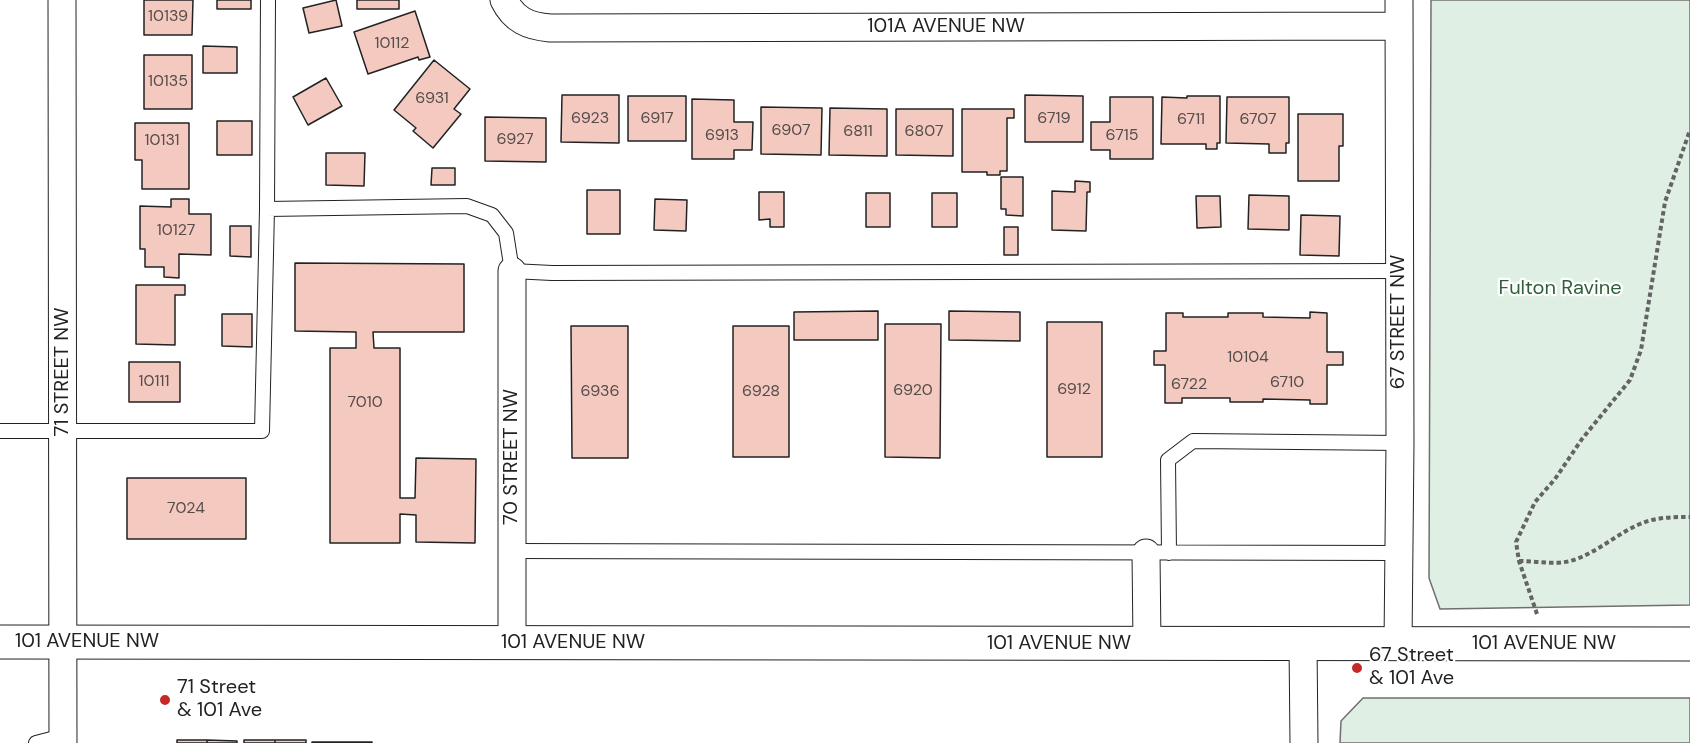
<!DOCTYPE html>
<html>
<head>
<meta charset="utf-8">
<style>
  body { margin:0 }
  canvas { display:block; background:#fff }
</style>
</head>
<body>
<canvas width="1690" height="743"></canvas>
<script>
const context = document.querySelector('canvas').getContext('2d');
context.lineJoin = 'round';
function fill(path, color) { context.fillStyle = color; context.fill(path, 'evenodd'); }
function stroke(path, color, width, dash) { context.strokeStyle = color; context.lineWidth = width; context.lineCap = dash ? 'butt' : 'round'; context.setLineDash(dash || []); context.stroke(path); }
function write(font, color, halo, rows, align = 'center') {
  context.font = font + ' "DM Sans",sans-serif'; context.lineWidth = 4.5; context.setLineDash([]); context.textBaseline = 'middle'; context.strokeStyle = halo; context.fillStyle = color; for (const [text, x, y, turn = 0] of rows) {
    context.save(); context.translate(x, y); context.rotate((+turn || 0) * Math.PI / 180); context.textAlign = isNaN(turn) ? turn : align; if (halo) context.strokeText(text, 0, 0); context.fillText(text, 0, 0); context.restore();
  }
}
const green = new Path2D(`
  M1431,0H1690V605L1440,609L1429,578Z
  M1363,698H1690V743H1340L1341,721Z`);
fill(green, '#e0efe3');
stroke(green, '#6f6f6f', 1.5);
const building = new Path2D(`
  M144,0H193L192,35H144Z
  M217,0H251V9H217Z
  M336,0L342,26L309,33L303,8Z
  M357,0H399V9H357Z
  M415,11L430,57L419,60L418,57L368,74L354,32Z
  M203,46L237,47V73H203Z
  M144,55H192V109H144Z
  M434,60L470,89L454,109L461,114L433,148L413,131L416,128L394,110Z
  M326,78L342,106L308,125L293,97Z
  M562,95H619V143L561,142Z
  M1025,95L1083,96V142H1025Z
  M628,96H686V141H628Z
  M1187,96H1220V143H1217V149H1206V144H1161L1162,97L1187,98Z
  M1110,97H1153V159H1110V150H1091V122H1110Z
  M1227,97H1289V143H1286V153H1269V144L1226,143Z
  M692,99L734,100V122H753L752,150H734V159H692Z
  M761,107L822,108L821,155L761,154Z
  M830,108L887,109V156L829,155Z
  M896,109H953V156L896,155Z
  M962,109H1014V118H1007V171H1000V175H987V172H962Z
  M1298,114H1343V146H1339V181H1298Z
  M485,117L546,118V162L485,161Z
  M217,121H252V155H217Z
  M135,123H189V189H142V160H135Z
  M326,153H365L364,186L326,185Z
  M432,168H455V185H431Z
  M1001,177H1023V216L1006,215V209H1001Z
  M1075,181L1090,182V192H1087L1086,231L1052,230V191L1075,192Z
  M587,190H620V234H587Z
  M759,192H784V227H770V219L759,220Z
  M866,193H890V227H866Z
  M932,193H957V227H932Z
  M1249,195L1289,196V230L1248,229Z
  M1196,196H1220L1221,227L1197,228Z
  M171,199H189V214H211V255L179,254V278L164,277V267H145V249H140V206L171,207Z
  M655,199L687,200L686,231L654,230Z
  M1301,215L1340,216L1339,256L1300,255Z
  M230,226H251V257L230,256Z
  M1004,227H1018V255H1004Z
  M295,263L464,264V332H373L374,348H400V498H415L416,458L476,459L475,543L416,542V515L400,514V543H330V348H356V332L295,331Z
  M136,285H185V295H175V345L136,344Z
  M878,311V340H794V312Z
  M949,311L1020,312V341L949,340Z
  M1310,312L1327,313V352H1343V365H1327V404H1310V400L1263,399V402H1230V398H1182V403H1165V365H1154V351H1166V313H1183V317H1228V313H1263V317L1310,318Z
  M222,314H252V347L222,346Z
  M1047,322H1102V457H1047Z
  M885,324H941L940,458L885,457Z
  M571,326H628V458H572Z
  M733,326H789V457H733Z
  M129,362H180V402H129Z
  M127,478H246V539H127Z
  M177,740H207V743H177Z
  M207,740L237,741V743H207Z
  M244,740H275V743H244Z
  M275,740H306V743H275Z
  M312,742H342V743H312Z
  M342,742H372V743H342Z`);
fill(building, '#f3c9c0');
stroke(building, '#222', 1.5);
const service = new Path2D(`
  M267,209L467,206L492,215L506,233L512,271L552,273L1399,271
  M0,431H262L267,209L268,0
  M512,551L1398,553
  M1169,553L1168,460L1193,441L1400,443
  M36,743L63,736`);
const minor = new Path2D(`
  M62,0L63,743
  M504,0C514,20 528,26 550,28L1398,26
  M1146,553L1147,644
  M512,643V271
  M1303,644L1304,743
  M1398,644L1400,443L1399,0`);
const secondary = new Path2D(`
  M0,642L1690,644`);
stroke(service, '#222', 16);
stroke(minor, '#222', 29);
stroke(secondary, '#222', 35);
stroke(new Path2D(`
  M1519,561C1536,561 1554,565 1570,561C1596,554 1616,534 1640,524C1656,517 1673,517 1690,517
  M1537,614L1519,561L1516,542L1535,502L1555,479L1582,439L1630,380L1641,350L1665,202L1690,130`), '#646464', 4, [4.5, 3]);
stroke(service, '#fff', 14);
stroke(minor, '#fff', 27);
stroke(secondary, '#fff', 33);
for (const [x, y, r, color] of [
  [1357,668,6,"#c62828"],
  [165,700,6,"#c62828"]
]) { const dot = new Path2D(); dot.arc(x, y, r, 0, 2 * Math.PI); context.fillStyle = color; context.fill(dot); stroke(dot, '#fff', 2); }
write('16px', '#564c4a', null, [
  ["10139",168,17],
  ["10112",392,44],
  ["10135",168,82],
  ["6931",432,99],
  ["6923",590,119],
  ["6917",657,119],
  ["6719",1054,119],
  ["6711",1191,120],
  ["6707",1258,120],
  ["6907",791,131],
  ["6811",858,132],
  ["6807",924,132],
  ["6913",722,136],
  ["6715",1122,136],
  ["6927",515,140],
  ["10131",162,141],
  ["10127",176,231],
  ["10104",1248,358],
  ["10111",154,382],
  ["6710",1287,383],
  ["6722",1189,385],
  ["6912",1074,390],
  ["6920",913,391],
  ["6936",600,392],
  ["6928",761,392],
  ["7010",365,403],
  ["7024",186,509]
]);
write('20px', '#222', '#fff', [
  ["101A AVENUE NW",946,27],
  ["67 STREET NW",1399,322,-90],
  ["71 STREET NW",63,372,-90],
  ["70 STREET NW",512,457,-90],
  ["101 AVENUE NW",87,642],
  ["101 AVENUE NW",573,643],
  ["101 AVENUE NW",1059,644],
  ["101 AVENUE NW",1544,644]
]);
write('20px', '#2f5e38', '#fff', [
  ["Fulton Ravine",1560,289]
]);
write('20px', '#222', '#fff', [
  ["67 Street",1369,656],
  ["& 101 Ave",1369,679],
  ["71 Street",177,688],
  ["& 101 Ave",177,711]
], 'left');
</script>
</body>
</html>
